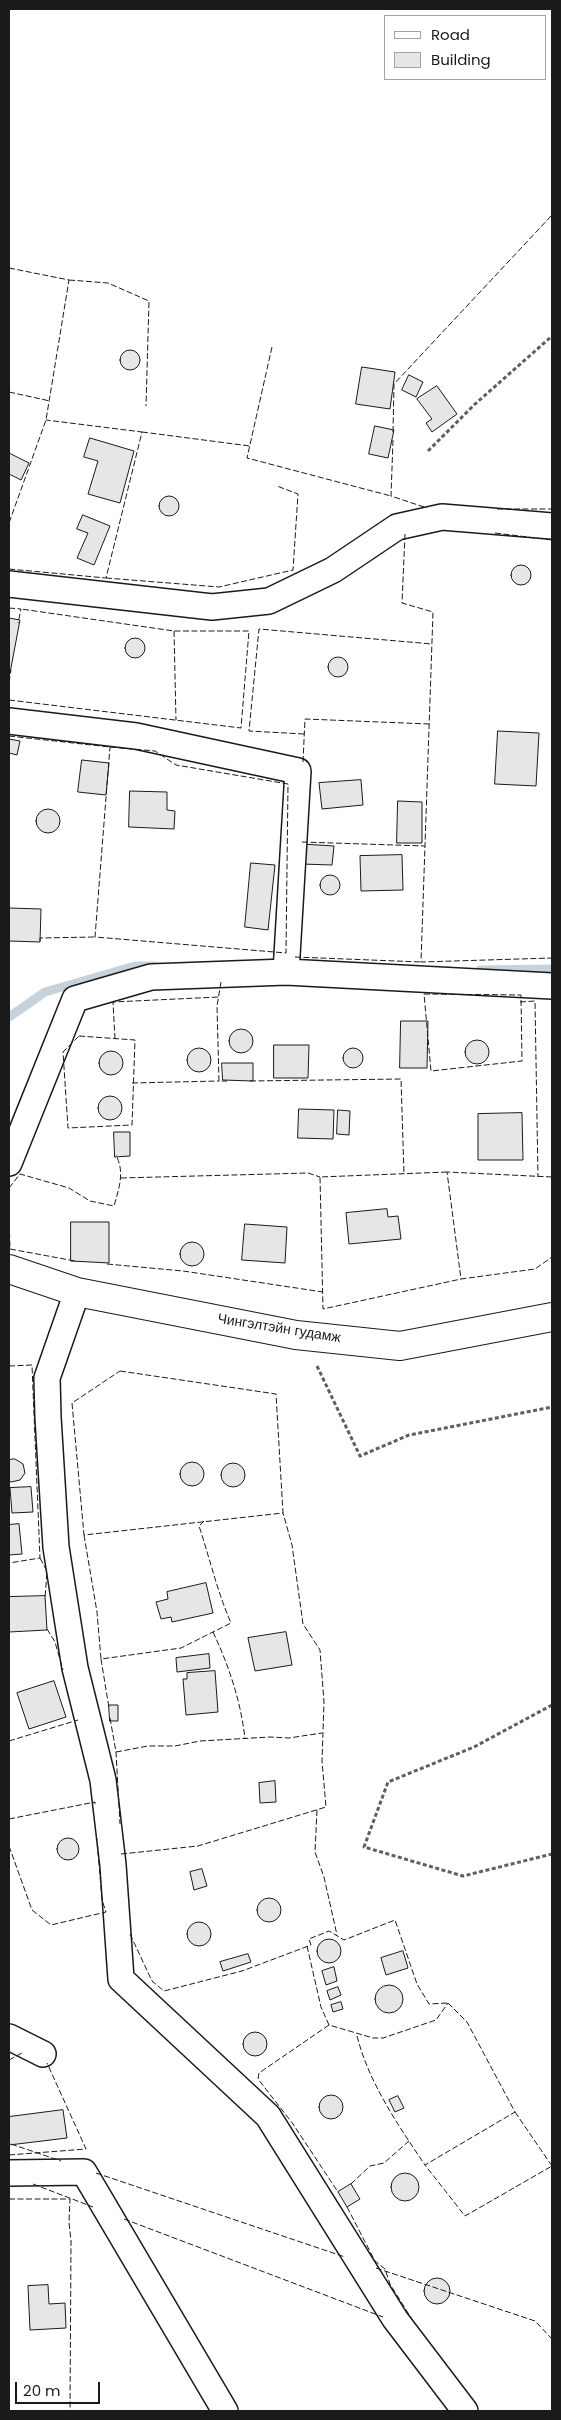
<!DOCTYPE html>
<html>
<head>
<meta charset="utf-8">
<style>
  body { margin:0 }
  #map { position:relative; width:561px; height:2420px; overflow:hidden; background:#fff; font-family:Poppins,sans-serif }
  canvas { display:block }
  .frame { position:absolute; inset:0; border:10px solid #1a1a1a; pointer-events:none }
  .legend { position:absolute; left:384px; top:15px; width:162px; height:65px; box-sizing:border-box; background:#fff; border:1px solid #a3a3a3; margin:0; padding:6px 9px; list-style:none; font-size:15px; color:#1a1a1a }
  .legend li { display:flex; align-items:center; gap:10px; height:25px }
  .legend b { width:25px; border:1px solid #a3a3a3 }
  .scale { position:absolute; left:15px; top:2382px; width:85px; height:22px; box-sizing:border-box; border:2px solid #1a1a1a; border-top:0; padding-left:6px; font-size:15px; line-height:18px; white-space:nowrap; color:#1a1a1a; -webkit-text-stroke:4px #fff; paint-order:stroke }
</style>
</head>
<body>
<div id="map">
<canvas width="561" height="2420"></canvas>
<div class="frame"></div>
<ul class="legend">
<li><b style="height:6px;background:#fff"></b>Road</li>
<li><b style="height:14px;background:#e6e6e6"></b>Building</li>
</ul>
<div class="scale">20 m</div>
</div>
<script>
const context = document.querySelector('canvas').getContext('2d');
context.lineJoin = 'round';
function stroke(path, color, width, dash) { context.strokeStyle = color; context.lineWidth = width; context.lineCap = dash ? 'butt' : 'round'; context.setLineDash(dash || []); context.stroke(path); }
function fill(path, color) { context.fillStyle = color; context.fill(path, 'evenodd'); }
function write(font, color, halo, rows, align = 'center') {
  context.font = font + ' Poppins,sans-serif'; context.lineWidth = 4; context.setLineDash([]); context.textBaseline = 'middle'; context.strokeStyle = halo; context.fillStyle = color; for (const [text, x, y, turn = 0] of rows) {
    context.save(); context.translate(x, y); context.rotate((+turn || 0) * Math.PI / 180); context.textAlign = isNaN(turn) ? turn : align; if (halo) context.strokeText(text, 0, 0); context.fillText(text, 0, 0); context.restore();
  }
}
stroke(new Path2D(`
  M480,970L552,969
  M9,1017L45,992L135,966H155`), '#c6d2dc', 9);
const building = new Path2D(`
  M120 360a10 10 0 1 1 20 0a10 10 0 1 1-20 0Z
  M362,367L395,372L390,409L356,404Z
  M409,375L423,382L416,397L402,390Z
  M437,386L457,414L432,432L426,423L432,419L417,399Z
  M375,426L394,430L388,458L369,454Z
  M90,438L134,451L120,503L88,494L98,461L84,457Z
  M9,453L29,463L21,480L9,474Z
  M159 506a10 10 0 1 1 20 0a10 10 0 1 1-20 0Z
  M83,515L110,526L94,565L77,558L88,533L77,529Z
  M511 575a10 10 0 1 1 20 0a10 10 0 1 1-20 0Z
  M9,618L20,620L10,673L9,672Z
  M125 648a10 10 0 1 1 20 0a10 10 0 1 1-20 0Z
  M328 667a10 10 0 1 1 20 0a10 10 0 1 1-20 0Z
  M498,731L539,733L536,786L495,784Z
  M9,739L20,741L17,755L9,753Z
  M82,760L109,763L106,795L78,792Z
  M361,780L363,805L322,809L319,783Z
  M130,791L167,792V810L175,811L174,829L129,827Z
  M398,801L422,802V843H397Z
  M36 821a12 12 0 1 1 24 0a12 12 0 1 1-24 0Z
  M302,844L334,846L332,865L301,864Z
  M402,855L403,890L361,891L360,856Z
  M251,863L275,865L268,930L245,927Z
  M320 885a10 10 0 1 1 20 0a10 10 0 1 1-20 0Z
  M9,908L41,909L40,942L9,941Z
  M401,1021H428L427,1068H400Z
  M229 1041a12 12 0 1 1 24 0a12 12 0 1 1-24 0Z
  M465 1052a12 12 0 1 1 24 0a12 12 0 1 1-24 0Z
  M274,1045H309L308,1078H274Z
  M187 1060a12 12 0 1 1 24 0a12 12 0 1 1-24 0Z
  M343 1058a10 10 0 1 1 20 0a10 10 0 1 1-20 0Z
  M99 1063a12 12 0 1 1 24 0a12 12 0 1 1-24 0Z
  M222,1063H253V1081L223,1080Z
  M98 1108a12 12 0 1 1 24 0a12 12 0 1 1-24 0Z
  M299,1109L334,1110L333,1139L298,1138Z
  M338,1110L350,1111L349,1135L337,1134Z
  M522,1113L523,1160H478V1114Z
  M114,1132H130V1156L115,1157Z
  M387,1209L388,1217L398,1216L401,1239L349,1244L346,1213Z
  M71,1222H109V1263L71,1261Z
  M245,1224L287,1227L285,1263L242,1260Z
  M180 1254a12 12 0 1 1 24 0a12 12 0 1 1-24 0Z
  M15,1459L23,1464L25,1473L20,1480L11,1482L9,1481V1460Z
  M180 1474a12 12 0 1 1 24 0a12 12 0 1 1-24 0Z
  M221 1475a12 12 0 1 1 24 0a12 12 0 1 1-24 0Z
  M31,1487L33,1512L12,1513L10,1488Z
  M19,1524L22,1554L9,1555V1525Z
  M206,1583L213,1613L172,1622L171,1617L161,1619L156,1602L168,1599L167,1592Z
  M45,1596L47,1630L9,1632V1597Z
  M286,1632L292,1665L255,1671L248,1638Z
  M209,1654L210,1668L177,1672L176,1658Z
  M215,1671L218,1712L186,1715L183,1679H187V1673Z
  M54,1681L66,1717L29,1729L17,1693Z
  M109,1705H118V1721H110Z
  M275,1781L276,1802L260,1803L259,1783Z
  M57 1849a11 11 0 1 1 22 0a11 11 0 1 1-22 0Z
  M202,1869L207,1886L194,1890L190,1872Z
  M257 1910a12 12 0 1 1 24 0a12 12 0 1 1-24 0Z
  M187 1934a12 12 0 1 1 24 0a12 12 0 1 1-24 0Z
  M317 1951a12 12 0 1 1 24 0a12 12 0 1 1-24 0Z
  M403,1951L408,1968L386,1975L381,1958Z
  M248,1954L251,1962L223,1971L220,1962Z
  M334,1967L337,1981L326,1985L322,1971Z
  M375 1999a14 14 0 1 1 28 0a14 14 0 1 1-28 0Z
  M338,1987L341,1995L330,2000L327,1991Z
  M341,2002L343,2009L333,2012L331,2005Z
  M243 2044a12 12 0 1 1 24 0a12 12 0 1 1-24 0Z
  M319 2107a12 12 0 1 1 24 0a12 12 0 1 1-24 0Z
  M398,2096L404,2108L395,2112L389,2100Z
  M63,2110L67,2138L9,2145V2117Z
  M391 2187a14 14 0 1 1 28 0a14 14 0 1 1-28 0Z
  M351,2184L360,2199L347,2207L338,2192Z
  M424 2291a13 13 0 1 1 26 0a13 13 0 1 1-26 0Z
  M48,2285L49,2304L65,2303L66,2328L30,2330L28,2286Z`);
fill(building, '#e6e6e6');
stroke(building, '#1a1a1a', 1);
const minor = new Path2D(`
  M9,584L212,607L269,601L333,570L397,527L442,517L552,526
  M9,721L136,736L298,771L286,972
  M9,1163L75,999L151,977L286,972L552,986
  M77,1292L47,1378L48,1417L56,1547L75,1668L103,1780L113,1865L121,1979L268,2116L395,2319L465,2411
  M9,2037L43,2054
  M9,2173L84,2172L225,2411`);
const secondary = new Path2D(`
  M9,1269L77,1292L296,1335L400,1346L552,1317`);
stroke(minor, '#1a1a1a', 28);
stroke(secondary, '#1a1a1a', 30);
stroke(new Path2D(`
  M428,451L474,405L552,336
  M317,1366L360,1456L409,1435L552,1407
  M552,1705L474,1747L388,1782L364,1847L463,1876L552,1854`), '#5f5f5f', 3, [4, 2.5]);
stroke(minor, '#fff', 25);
stroke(secondary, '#fff', 28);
stroke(new Path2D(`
  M9,268L69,280L46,420L9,523
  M69,280L108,283L149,301L146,406
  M272,347L247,458L391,496
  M9,392L50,401
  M142,432L250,446
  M393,432L394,384L552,215
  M393,440L391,496L427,508
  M497,509H552
  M495,533L552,540
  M405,534L402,603L433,612L421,962L552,958
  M9,569L106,578L142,432L46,420
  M106,578L219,587L293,570L298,494L277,486
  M9,608L21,609L18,623
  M174,631L176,720
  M9,682L11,670
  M9,700L241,728L249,631H174L21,609
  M304,734L249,731L259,629L432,644
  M9,736L110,747
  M110,747L155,751L176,765L288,784L286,953L95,937Z
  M303,762L305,719L429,724
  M302,842L425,846
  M40,941V938L95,937
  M295,957L421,962
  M221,982L217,1006L219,1081H227
  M424,994L521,995L522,1061L431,1071Z
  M520,1002L535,1001L538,1177
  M79,1036L135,1040L132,1125L68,1128L63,1052Z
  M115,1039L113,1002L219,997
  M250,1081L401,1079L404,1174
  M132,1083L219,1081
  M447,1172L320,1177L323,1309L461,1279
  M552,1177L447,1172L461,1279L535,1269L552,1257
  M121,1178L308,1173L320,1177
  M9,1188L20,1174L69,1188L90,1201L114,1206C119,1188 125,1173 116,1155
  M9,1215L10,1249L75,1261
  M107,1264L183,1271L323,1292
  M9,1366L32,1365L40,1558L9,1563
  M120,1371L276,1394L283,1513L84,1535L72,1403Z
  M84,1535L97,1612L101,1659L181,1648L231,1623C217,1591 210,1559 199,1526L204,1521
  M40,1558L47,1571L45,1599
  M47,1629L55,1642L63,1670
  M213,1632C229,1666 241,1702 245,1739
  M101,1659L109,1708
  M110,1718L116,1752L120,1824
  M9,1741L78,1720
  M116,1752L148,1746H175L200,1741L270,1737L289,1738L322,1733
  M317,1810L315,1852L324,1877L337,1935
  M9,1819L95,1802V1804
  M9,1846L32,1910L51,1925L106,1912L102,1900L97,1839
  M121,1854L198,1846L326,1807L322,1761L324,1702L320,1650L303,1624L292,1545L283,1513
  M130,1934L152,1981L164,1991L242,1971L311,1945L309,1939L329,1931L344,1940L395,1920L417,1984L429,2004L448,2003
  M307,1946L321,2007L329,2025L373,2038H383L436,2020L448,2003
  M448,2003L467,2022L515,2112L425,2165L465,2216L552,2166
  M329,2025L259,2073L258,2079L293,2124L338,2192
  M357,2036C369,2083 398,2125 425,2165
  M9,2060L22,2053
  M515,2112L552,2166
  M11,2144L61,2161
  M9,2155L86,2149L47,2063
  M96,2173L345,2257
  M33,2184L93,2207
  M351,2184L370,2166L384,2163L409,2141
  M9,2199H70L69,2222L71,2241L70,2411
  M347,2207L375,2261L385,2269L390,2284L413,2321
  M124,2219L383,2317
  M376,2268L535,2321L552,2339`), '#1a1a1a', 1, [6, 2.5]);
write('14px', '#1a1a1a', '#fff', [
  ["Чингэлтэйн гудамж",279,1329,9]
]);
</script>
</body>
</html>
